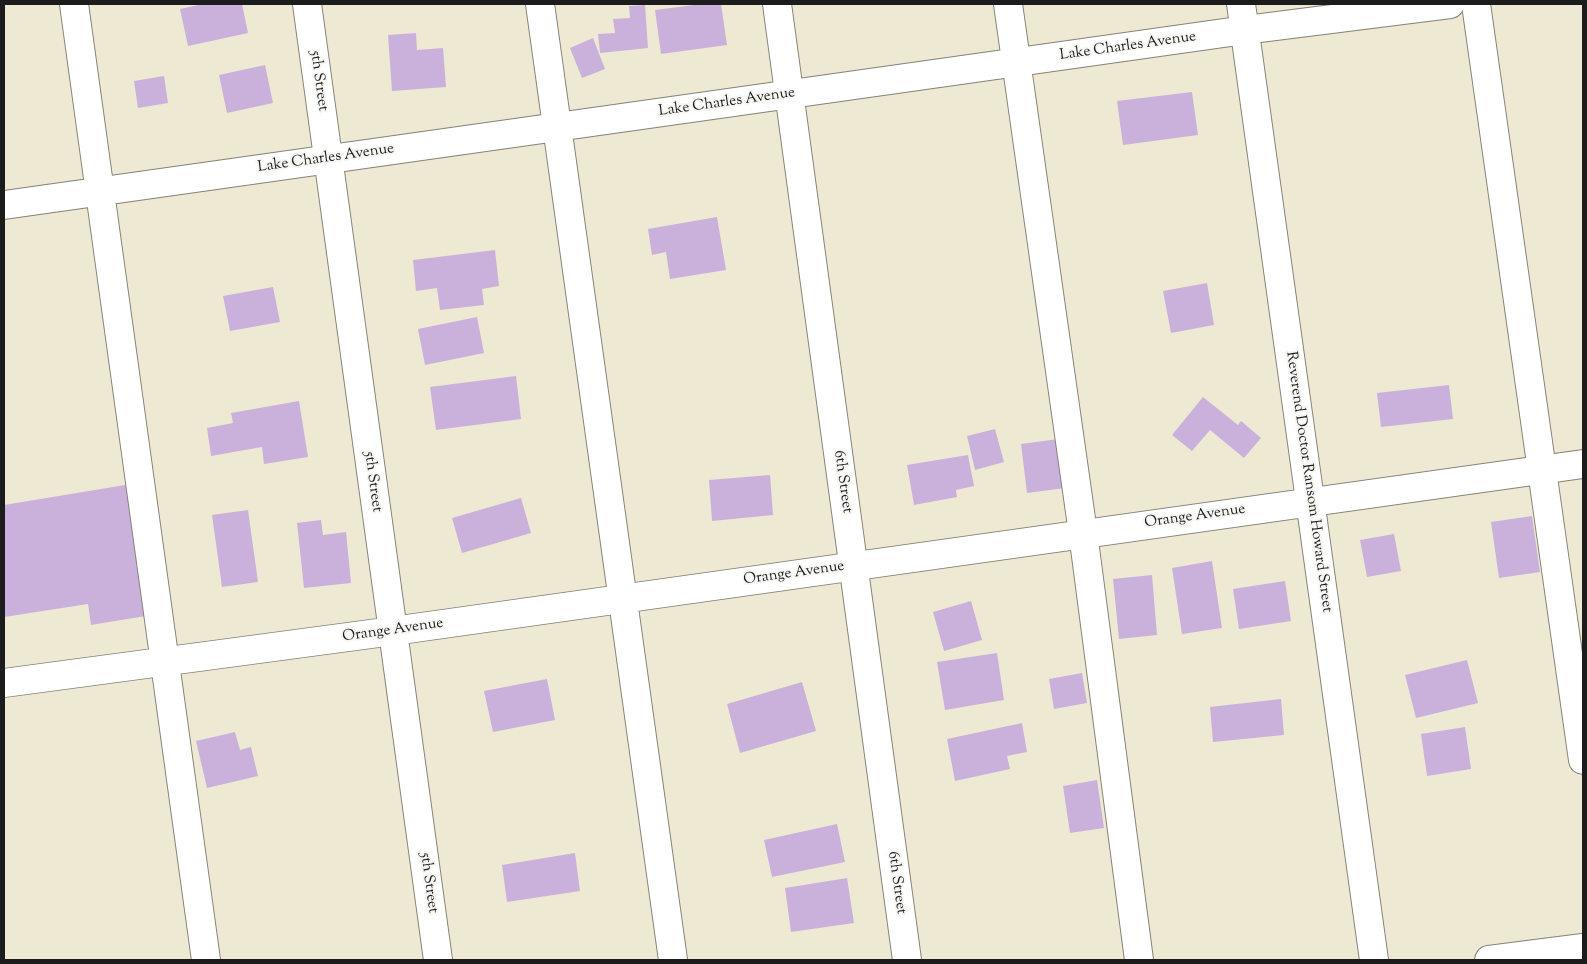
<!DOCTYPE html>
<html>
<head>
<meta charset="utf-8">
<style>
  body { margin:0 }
  #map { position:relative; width:1587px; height:964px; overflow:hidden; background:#eee9d3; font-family:"Sorts Mill Goudy",serif }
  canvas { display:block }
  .frame { position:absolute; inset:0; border:5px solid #1c1c1c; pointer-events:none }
</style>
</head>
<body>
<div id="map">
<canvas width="1587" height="964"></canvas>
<div class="frame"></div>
</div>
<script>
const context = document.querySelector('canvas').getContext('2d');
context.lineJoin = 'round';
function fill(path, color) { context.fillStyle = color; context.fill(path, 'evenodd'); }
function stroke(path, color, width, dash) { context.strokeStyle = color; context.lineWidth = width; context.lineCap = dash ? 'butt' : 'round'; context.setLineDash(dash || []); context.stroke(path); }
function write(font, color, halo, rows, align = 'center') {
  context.font = font + ' "Sorts Mill Goudy",serif'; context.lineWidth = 4; context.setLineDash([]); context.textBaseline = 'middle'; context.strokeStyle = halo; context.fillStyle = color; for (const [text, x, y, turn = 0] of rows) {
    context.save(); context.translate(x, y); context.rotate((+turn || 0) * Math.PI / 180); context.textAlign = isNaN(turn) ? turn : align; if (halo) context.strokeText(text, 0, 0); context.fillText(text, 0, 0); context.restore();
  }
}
fill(new Path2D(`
  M203,4H242L248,33L188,46L180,9Z
  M702,4H721L727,45L661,54L655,10Z
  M645,5L648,48L600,53L598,34L615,33L613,19L630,18L629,6Z
  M416,33L417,50L443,48L446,87L392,91L388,35Z
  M593,38L605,69L582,78L570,48Z
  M265,65L273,103L227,113L219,75Z
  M164,76L168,103L138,108L134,81Z
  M1192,92L1198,135L1123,145L1117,101Z
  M717,217L726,270L670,279L666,252L652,255L648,229Z
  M495,250L499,286L482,289L484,305L440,310L437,288L416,291L413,260Z
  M1207,283L1214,325L1171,333L1163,291Z
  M273,287L280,322L230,331L223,296Z
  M477,317L484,353L425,365L418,329Z
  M516,376L521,419L436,430L430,387Z
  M1449,385L1453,419L1381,427L1377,393Z
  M1203,397L1238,425L1241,421L1261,438L1244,458L1210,430L1192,451L1172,435Z
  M299,401L308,457L264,464L262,447L211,456L207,428L233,423L231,413Z
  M995,429L1004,462L975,470L967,436Z
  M1059,439L1065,488L1027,493L1021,444Z
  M968,455L974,486L956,490L957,497L914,505L907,465Z
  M770,475L773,515L712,521L709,480Z
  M131,484L152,615L91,625L88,604L4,617V505Z
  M521,498L531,533L462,553L452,518Z
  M248,510L258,582L222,587L212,515Z
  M1532,516L1540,572L1499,578L1491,522Z
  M321,520L323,535L346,532L351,583L304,588L297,523Z
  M1394,534L1401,571L1367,577L1360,540Z
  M1212,561L1222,628L1182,634L1172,568Z
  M1152,575L1157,635L1119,639L1113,579Z
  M1285,581L1291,621L1239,629L1233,589Z
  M971,601L982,640L944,651L933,612Z
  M997,653L1004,700L945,710L937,662Z
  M1467,660L1478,703L1416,718L1405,675Z
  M1082,673L1087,703L1054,709L1049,679Z
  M547,679L555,720L493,732L484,691Z
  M802,682L816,731L740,753L727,704Z
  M1281,699L1284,735L1213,742L1210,707Z
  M1022,723L1027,752L1007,756L1010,769L955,781L947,739Z
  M1465,727L1471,769L1427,776L1421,734Z
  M235,732L240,750L251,747L258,776L207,788L196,741Z
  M1097,780L1104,828L1070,833L1063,786Z
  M837,824L845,862L772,877L764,840Z
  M575,853L580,891L507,902L502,865Z
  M847,878L854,923L791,932L785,888Z`), '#cab1dc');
const minor = new Path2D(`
  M74,4L206,960
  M307,4L438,960
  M540,4L673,960
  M777,4L907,960
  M1008,4L1083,533L1139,960
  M1241,4L1374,960
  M1476,4L1583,760
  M4,205L1245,30L1450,4
  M4,683L393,631L1583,464
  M1489,960L1583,948`);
stroke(minor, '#858278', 30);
stroke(minor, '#fff', 28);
write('15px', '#1c1c1c', '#f6f6f2', [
  ["Lake Charles Avenue",1128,47,-8],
  ["5th Street",318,81,82],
  ["Lake Charles Avenue",727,103,-8],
  ["Lake Charles Avenue",326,159,-8],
  ["5th Street",372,482,82],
  ["6th Street",842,482,82],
  ["Reverend Doctor Ransom Howard Street",1308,482,82],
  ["Orange Avenue",1195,517,-8],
  ["Orange Avenue",794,574,-8],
  ["Orange Avenue",393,631,-8],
  ["5th Street",428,883,82],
  ["6th Street",896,883,82]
]);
</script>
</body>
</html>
